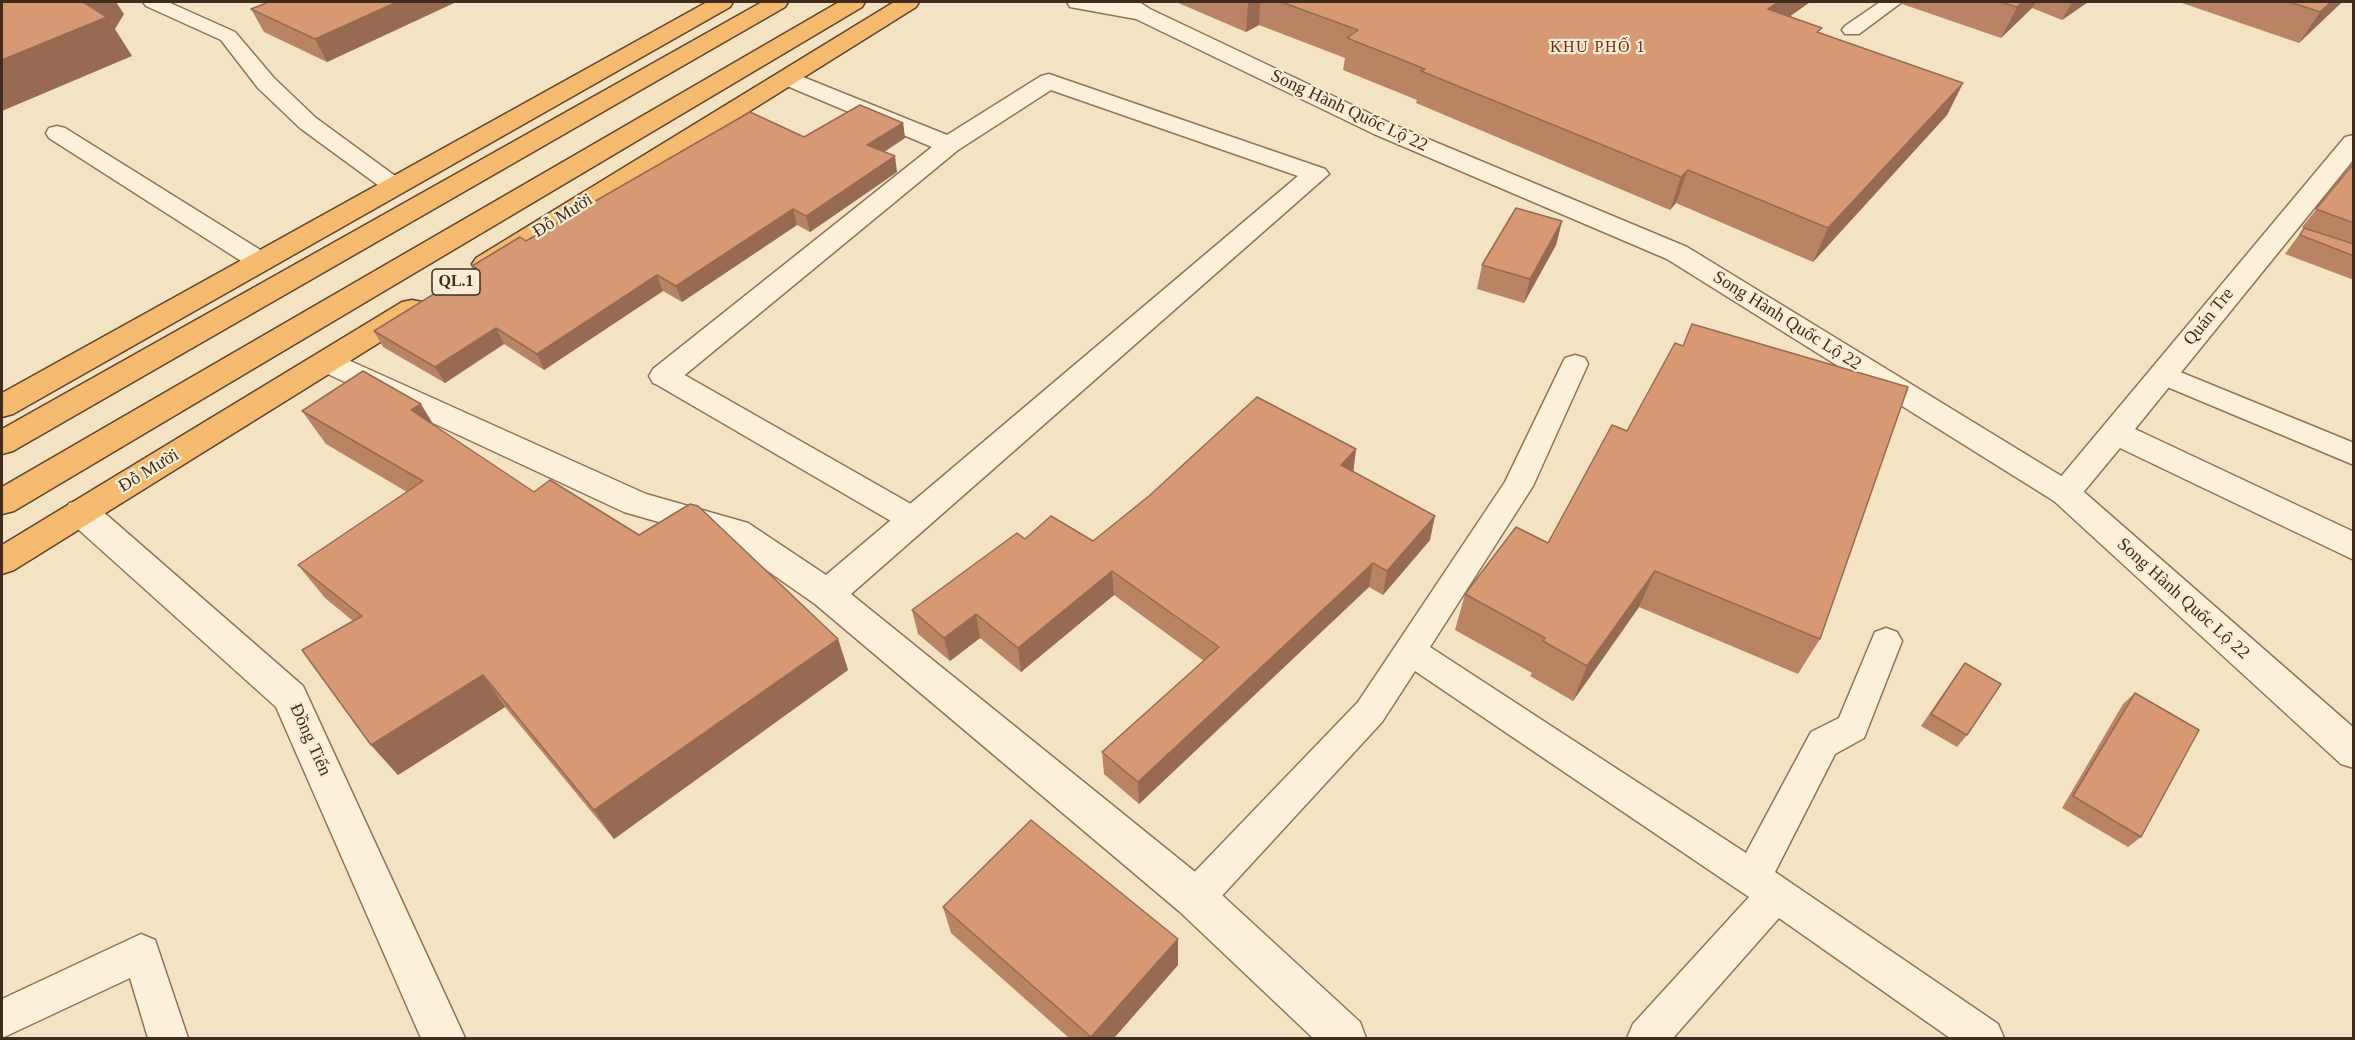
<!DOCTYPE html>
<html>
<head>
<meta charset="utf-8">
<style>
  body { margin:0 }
  #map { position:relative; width:2355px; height:1040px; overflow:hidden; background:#f3e3c3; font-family:Georgia,serif }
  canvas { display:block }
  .frame { position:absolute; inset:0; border:3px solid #3f2c1d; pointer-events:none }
</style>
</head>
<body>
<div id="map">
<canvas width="2355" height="1040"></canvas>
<div class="frame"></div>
</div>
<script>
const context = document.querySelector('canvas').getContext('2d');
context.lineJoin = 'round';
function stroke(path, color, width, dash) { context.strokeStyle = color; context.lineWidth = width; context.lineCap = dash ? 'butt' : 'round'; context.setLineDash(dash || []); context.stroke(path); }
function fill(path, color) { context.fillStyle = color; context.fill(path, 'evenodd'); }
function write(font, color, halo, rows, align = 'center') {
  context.font = font + ' Georgia,serif'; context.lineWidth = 4.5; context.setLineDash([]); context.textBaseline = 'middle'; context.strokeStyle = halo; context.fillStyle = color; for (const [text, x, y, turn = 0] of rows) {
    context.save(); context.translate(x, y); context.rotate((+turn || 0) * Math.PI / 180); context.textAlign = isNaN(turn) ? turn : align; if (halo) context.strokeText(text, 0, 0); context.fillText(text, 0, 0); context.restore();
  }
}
const service = new Path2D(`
  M143,2H168L235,32L274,78L316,118L402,181L406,186L402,191L394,193L386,191L300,128L258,88L221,40L146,6Z
  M1880,2H1902L1859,34H1845L1842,30L1845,26Z
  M57,126L65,128L270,256L273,262L270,268L261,270L252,268L49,138L46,133L49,128Z
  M1575,355L1585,358L1588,364L1533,486L1430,647L1746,853L1811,732L1839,718L1875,632L1886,628L1897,632L1902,641L1864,738L1835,754L1775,872L1998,1024L2004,1038H1950L1779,918L1673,1038H1627L1633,1024L1749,897L1415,671L1382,722L1208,911L1195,916L1182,911L1176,898L1182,885L1358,702L1505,482L1562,364L1565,358Z
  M2163,365L2354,443V465L2153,381L2149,374L2153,367Z
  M664,367L674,369L925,512L929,520L925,528L914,531L903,528L654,383L650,376L654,369Z
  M141,934L155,940L188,1038H148L130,978L2,1038V999Z`);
const minor = new Path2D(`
  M788,71L947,135L1041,76L1049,74L1325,169L1329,174L851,594L1210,884L1360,1022L1366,1038H1313L1180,912L815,604L725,541L624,512L317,369L312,362L317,355L327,352L337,355L646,494L748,523L826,575L1298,176L1051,90L958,150L675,383L664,386L653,383L649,376L653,369L932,147L780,83L776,78L780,73Z
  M2354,135V159L2135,429L2354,532V560L2120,448L2076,501L2065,505L2054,501L2049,493L2054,485L2345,137Z
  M81,500L93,503L303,686L465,1038H421L276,707L69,521L65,512L69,503Z`);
const tertiary = new Path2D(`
  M1067,2H1139L1150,9L1392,124L1687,247L2076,485L2354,728V768L2341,764L2054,501L1667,259L1374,134L1136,19L1070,7Z`);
const trunk = new Path2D(`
  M707,2H733L730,7L13,414L2,417V393Z
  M762,2H788L785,7L13,451L2,454V429Z
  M839,2H865L862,7L14,511L2,514V487Z
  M894,2H919L916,7L496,270L486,273L476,270L472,264L476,258Z
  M412,300L422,302L426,309L422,316L14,570L2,574V545L402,302Z`);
stroke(service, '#907357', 3);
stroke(minor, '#907357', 3);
stroke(tertiary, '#907357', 3);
stroke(trunk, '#5e412c', 3);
fill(service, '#fdf0d8');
fill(minor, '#fdf0d8');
fill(tertiary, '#fdf0d8');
fill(trunk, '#f3ba70');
fill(new Path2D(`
  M269,2H456L327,62L264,32L251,9Z
  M1176,2H1810L1790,16L1820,33L1963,83L1947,115L1813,262L1676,203L1670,210L1416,103L1417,100L1343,70L1345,58L1259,25L1246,32Z
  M1904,2H2088L2062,20L2032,8L2001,38L1902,4Z
  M2179,2H2342L2299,43Z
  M903,123L905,138L884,152L897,172L810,232L797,225L682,302L663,291L544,370L504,344L445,383L383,347L374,331L474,270L472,266L526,241L804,137Z
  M2354,163V280L2285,254L2304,228L2302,227Z
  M1562,221L1556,245L1524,303L1477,289L1482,265Z
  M302,411L435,426L534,492L639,535L838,639L848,670L614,839L505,707L398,775L371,745L353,621L325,598L298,565L407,492L326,444Z
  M1612,425L1820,639L1798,674L1639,607L1573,701L1530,676L1532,673L1455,630L1465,594L1548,543Z
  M1356,449L1353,471L1430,540L1383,595L1369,587L1139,804L1104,774L1102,752L1204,661L1114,595L1021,672L980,638L950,661L918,634L912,610L1025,539L1093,541Z
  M1965,663L1967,735L1957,747L1921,726L1956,675Z
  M2135,693L2141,837L2128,847L2062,808L2123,704Z
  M943,907L1178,965L1114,1038H1069L951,933Z`), '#b88464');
fill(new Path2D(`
  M83,2H116L124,14L115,29L132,56L2,111V60Z
  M397,2H456L327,62L315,39Z
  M1248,2H1260L1259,25L1246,32Z
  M1779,2H1810L1757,40L1768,9Z
  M2022,2H2036L2032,8L2001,38L2017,7Z
  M2072,2H2088L2062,20Z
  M2331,2H2342L2299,43L2320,12Z
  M1963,83L1947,115L1813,262L1828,228Z
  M903,123L905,138L870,161L867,145Z
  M895,156L897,172L810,232L806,216Z
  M1688,170L1676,203L1670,210L1681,177Z
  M793,209L797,225L682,302L676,286Z
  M1562,221L1556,245L1524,303L1530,279Z
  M657,275L663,291L544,370L537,354Z
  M496,328L504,344L445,383L435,367Z
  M421,404L441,437L411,410Z
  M1356,449L1353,474L1341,465Z
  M1435,516L1430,540L1383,595L1387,571Z
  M1373,563L1369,587L1139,804L1138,782Z
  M1112,571L1114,595L1021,672L1018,648Z
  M1655,571L1639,607L1573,701L1587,666Z
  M976,614L980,638L950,661L944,638Z
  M838,639L848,670L614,839L594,810Z
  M483,675L505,707L398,775L371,745Z
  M1178,939V965L1114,1038H1091V1037Z`), '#966b51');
const building = new Path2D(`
  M2,2H83L107,17L2,60Z
  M269,2H397L315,39L251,9Z
  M1281,2H1779L1768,9L1822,28L1817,32L1963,83L1828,228L1688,170L1681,177L1421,71L1425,69L1347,38L1358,30Z
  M2000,2H2022L2017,7Z
  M2290,2H2331L2320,12Z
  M860,105L903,123L867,145L895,156L806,216L793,209L676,286L657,275L537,354L496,328L435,367L374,331L476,268L472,266L520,237L526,241L750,112L804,137Z
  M2354,163V223L2316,209Z
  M1516,208L1562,221L1530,279L1482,265Z
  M2304,228L2354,244V256L2300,235Z
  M1692,324L1908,387L1820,639L1655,571L1587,666L1543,641L1545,638L1465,594L1516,527L1548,543L1612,425L1627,431L1675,343L1683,346Z
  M363,371L421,404L411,410L534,492L550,480L639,535L690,504L698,506L838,639L594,810L483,675L371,745L302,650L362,616L298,565L423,481L302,411Z
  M1257,397L1356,449L1341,465L1435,516L1387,571L1373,563L1138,782L1102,752L1219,647L1112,571L1018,648L976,614L944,638L912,610L1017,533L1025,539L1051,516L1093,541L1149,496Z
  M1965,663L2001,684L1967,735L1931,714Z
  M2135,693L2199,730L2141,837L2073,796Z
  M1031,820L1178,939L1091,1037L943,907Z`);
fill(building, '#d69974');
stroke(building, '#966b51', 1.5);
context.letterSpacing = '1.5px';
write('16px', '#712617', '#faedd4', [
  ["KHU PHỐ 1",1598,48]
]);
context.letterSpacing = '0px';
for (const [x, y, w] of [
  [456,282,48]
]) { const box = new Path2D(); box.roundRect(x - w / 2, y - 13, w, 26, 4.5); context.fillStyle = '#faedd4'; context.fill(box); stroke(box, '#3f2c1d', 1.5); }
write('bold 16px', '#3f2c1d', null, [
  ["QL.1",456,282]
]);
write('18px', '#3f2c1d', '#faedd4', [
  ["Song Hành Quốc Lộ 22",1349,111,25],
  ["Đỗ Mười",563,216,-32],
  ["Quán Tre",2209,317,-51],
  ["Song Hành Quốc Lộ 22",1787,321,32],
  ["Đỗ Mười",149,471,-31],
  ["Song Hành Quốc Lộ 22",2183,599,42],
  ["Đồng Tiến",310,740,66]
]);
</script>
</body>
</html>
